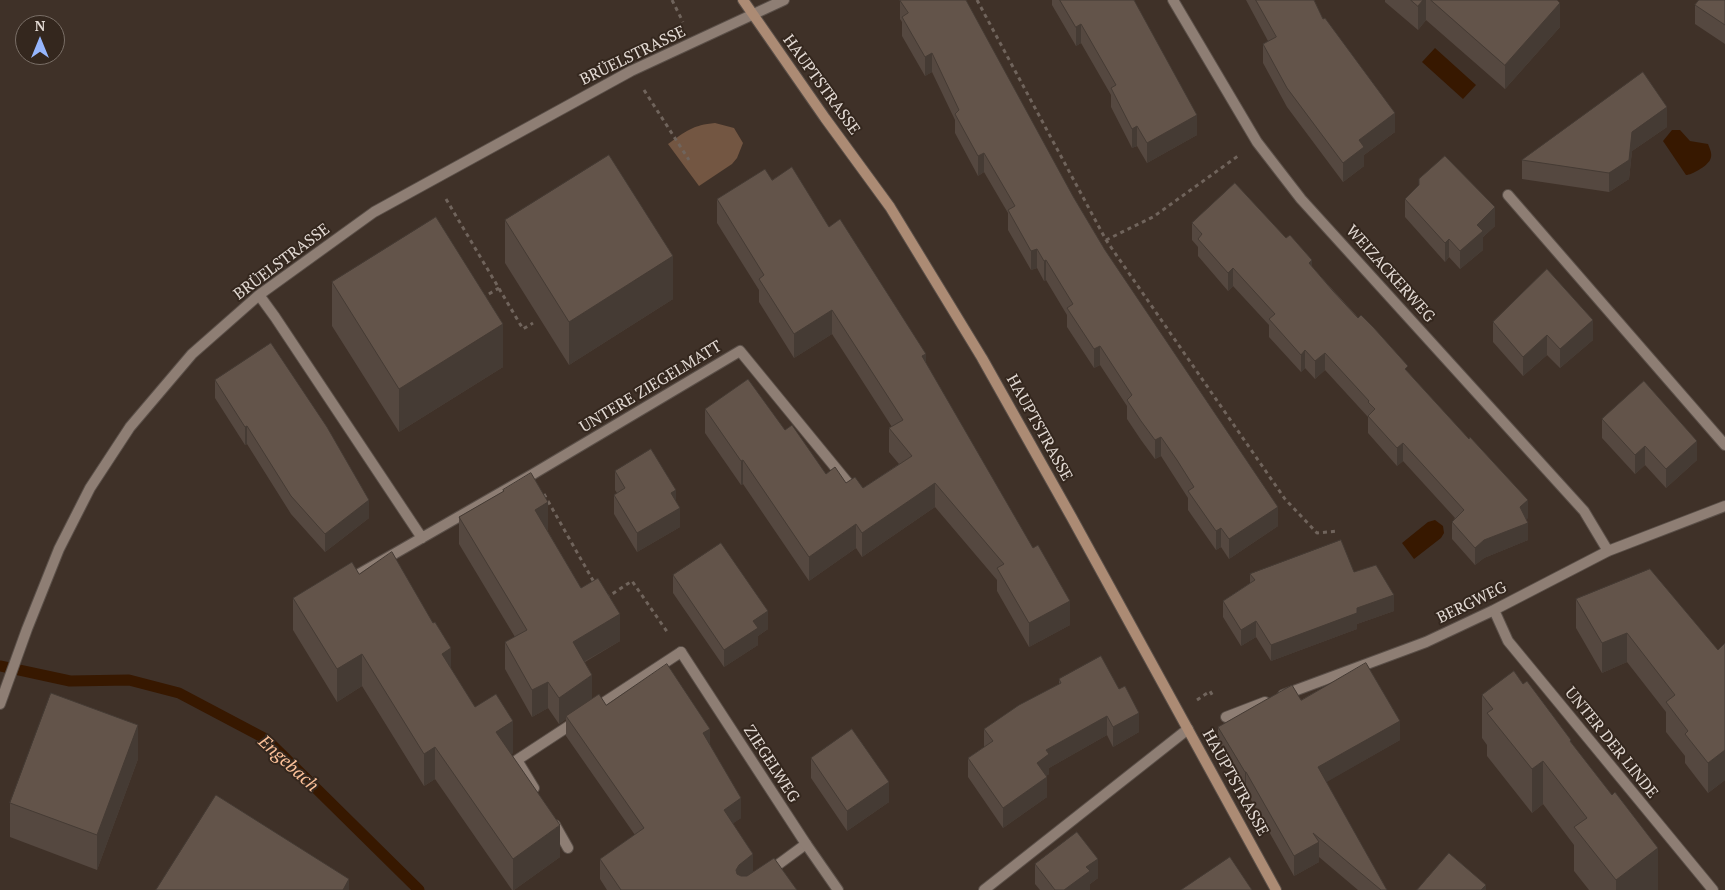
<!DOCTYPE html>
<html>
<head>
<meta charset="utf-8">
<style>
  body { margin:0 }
  #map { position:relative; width:1725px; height:890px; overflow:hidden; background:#3f3128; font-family:"PT Serif",serif }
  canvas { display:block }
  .north { position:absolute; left:15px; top:15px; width:50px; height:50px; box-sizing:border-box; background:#34271e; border:1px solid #7a6f67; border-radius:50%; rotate:0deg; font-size:14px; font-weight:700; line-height:20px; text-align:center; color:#e3dad4 }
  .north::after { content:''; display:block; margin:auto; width:18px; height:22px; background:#96b6fd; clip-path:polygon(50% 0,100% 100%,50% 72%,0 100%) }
</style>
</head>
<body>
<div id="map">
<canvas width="1725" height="890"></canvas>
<div class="north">N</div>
</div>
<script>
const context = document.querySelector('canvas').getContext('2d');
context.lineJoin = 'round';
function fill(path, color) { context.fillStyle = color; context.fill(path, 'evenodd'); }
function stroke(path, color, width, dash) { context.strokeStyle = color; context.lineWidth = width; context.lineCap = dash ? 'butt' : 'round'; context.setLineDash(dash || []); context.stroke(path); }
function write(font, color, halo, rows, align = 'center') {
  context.font = font + ' "PT Serif",serif'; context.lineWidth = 4; context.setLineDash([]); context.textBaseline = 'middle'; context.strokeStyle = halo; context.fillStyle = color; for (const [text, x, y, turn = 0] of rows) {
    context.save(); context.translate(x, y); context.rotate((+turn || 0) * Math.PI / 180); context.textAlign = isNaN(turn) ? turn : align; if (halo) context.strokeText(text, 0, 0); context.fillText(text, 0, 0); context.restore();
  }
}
fill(new Path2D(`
  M715,123L734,128L743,143L737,158L732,164L699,186L668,144C686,131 693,125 715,123Z`), '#735642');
fill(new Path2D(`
  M1435,48L1476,85L1463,99L1422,62Z
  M1672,130H1680L1690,141L1708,144C1710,149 1713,155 1710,160C1707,166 1692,175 1686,175L1663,141Z
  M1435,520L1443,526L1444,533L1441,538L1414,559L1402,543L1428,522Z`), '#371800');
stroke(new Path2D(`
  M0,666L70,681L129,680L179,693L266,739L419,890`), '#371800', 11);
const lane = new Path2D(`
  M1508,195L1725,445
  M594,709L681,652
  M534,788L517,760L578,720
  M555,825L568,848
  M768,872L806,844`);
const street = new Path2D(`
  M1173,0L1257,142L1301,199L1584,511L1608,551
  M259,295L275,317L422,538
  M359,574L533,474L740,351L853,489
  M1494,610L1508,641L1713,890
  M681,652L806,844L838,890
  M1283,695L1426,642L1494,610L1608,551L1725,506
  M0,704L27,629L59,549L90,488L130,427L192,354L259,295L374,212L631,71L784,0
  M1226,717L1265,702
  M984,890L1188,729`);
const secondary = new Path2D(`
  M743,0L825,118L890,207L982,358L1072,518L1276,890`);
stroke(lane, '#5a4f48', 12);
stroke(street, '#5a4f48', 12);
stroke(secondary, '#5a4f48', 12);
stroke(new Path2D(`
  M672,0L683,22
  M977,0L1106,240L1285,499L1317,533L1338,531
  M644,90L689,160
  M446,199L523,329L533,323
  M1106,240L1153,217L1238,156
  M482,298L499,288
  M544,494L595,584
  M606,598L632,581L668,633
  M1197,700L1210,691L1214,698`), '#70645c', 3, [4, 4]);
stroke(lane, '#8e7e74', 10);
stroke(street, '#8e7e74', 10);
stroke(secondary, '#ac8b74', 10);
fill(new Path2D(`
  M900,0L1074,198L1105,250L1278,526L1229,559L1221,547L1216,550L1188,510V498L1161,456L1155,459L1141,440L1127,419V406L1100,365L1094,368L1067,327V315L1046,280L1044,281L1037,268L1031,270L1008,230V213L984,172L978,176L955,133V120L932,72L925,76L902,36V22L900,19Z
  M1052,0H1134L1197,135L1147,163L1137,146L1132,148L1111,107V95L1081,43L1076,46L1052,5Z
  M1246,0H1314L1323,19L1395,132L1364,155V166L1343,182L1287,107L1263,63V44L1268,41Z
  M1385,0H1557L1560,27L1505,89L1426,20L1418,30L1385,2Z
  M1725,0V44L1695,24V5Z
  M1667,127L1632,151L1629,179L1609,192L1522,179V160Z
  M772,180L829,227L926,363L1070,625L1029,647L997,591V580L935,507L862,557L856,548L809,581L743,484L741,485L705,433V409L785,430L826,474L846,483L863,488L899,464L889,452V428L892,427L832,334L794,358L759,302V290L717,223V199Z
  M1405,199L1495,226L1483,237V250L1460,269L1449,257L1445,262L1405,217Z
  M505,220L673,299L569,365L505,263Z
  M1192,223L1312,267L1408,372L1528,518L1526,519L1528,540L1484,558L1475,565L1452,539V522L1455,518L1403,461L1397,466L1368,433V417L1325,370L1315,379L1305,368L1301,372L1269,337V325L1233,286L1228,291L1198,256V247L1192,240Z
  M332,282L503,367L399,432L332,326Z
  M1493,322L1593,340L1560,368L1547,355L1523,376L1493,342Z
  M215,380L369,518L325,552L291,514L247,444L245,445L215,398Z
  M1602,419L1697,460L1666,488L1645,465L1635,474L1602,438Z
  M615,471L676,502L680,527L637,552L614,514V495L617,493L615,490Z
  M503,490L548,529L547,530L581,588L620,641L585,662L592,698L606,705L710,745L741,818L733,823L753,871L797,890H607L600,879V859L635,835L566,736V719L559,724L548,708L532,717L505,669V642L515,637L459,544V517L503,492Z
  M1354,572L1394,611L1357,624V629L1271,661L1256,637L1241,646L1223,617V601L1250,583V574Z
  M359,574L451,670L475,707L513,753L511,754L560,857L514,890H512L435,779L424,786L362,686L337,702L293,630V598Z
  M673,575L768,629L758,636V645L724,667L673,593Z
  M1576,599L1718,650L1725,643V780L1708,793L1685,763V756L1666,732V712L1627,662L1602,673L1576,628Z
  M1059,679L1139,732L1113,747L1107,735L1049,768V774L1046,776L1047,797L1003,828L968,777V758L984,747V729L1059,685Z
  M1523,684L1571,743L1658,890H1589L1574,871V845L1543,804L1532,813L1487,756V745L1482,738V695Z
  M1301,700L1400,740L1326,782L1387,890H1358L1319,857V862L1294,876L1246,791L1245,792L1218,746V727Z
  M811,758L889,802L847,831L811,778Z
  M138,759L97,870L10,837V803Z
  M1035,864L1098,878L1090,884V890H1040L1035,884Z`), '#554840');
fill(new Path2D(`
  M1423,0H1426V20L1418,30V6Z
  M1560,3V27L1505,89V65Z
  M1081,24V43L1076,46V27Z
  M932,53V72L925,76V57Z
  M1667,107V127L1632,151L1629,179L1609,192V173L1632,132Z
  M1395,113V132L1364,155V166L1343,182V163L1359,140Z
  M1197,115V135L1147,163V143Z
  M1137,126V146L1132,148V129Z
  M984,153V172L978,176V156Z
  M1495,207V226L1483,237V250L1460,269V251L1477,225Z
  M1449,239V257L1445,262V243Z
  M1037,249V268L1031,270V251Z
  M673,256V299L569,365V322Z
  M1046,260V280L1044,281V261Z
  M1312,260V278L1309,263Z
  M1233,268V286L1228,291V273Z
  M832,310V334L794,358V334Z
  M1593,320V340L1560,368V349Z
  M503,324V367L399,432V389Z
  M1547,335V355L1523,376V357Z
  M1100,346V365L1094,368V349Z
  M1305,350V368L1301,372V355Z
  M1325,353V370L1315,379V361Z
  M926,354V378L922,356Z
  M247,426V444L245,445V427Z
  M1161,437V456L1155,459V440Z
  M1697,441V460L1666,488V469Z
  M1403,443V461L1397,466V448Z
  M1645,446V465L1635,474V455Z
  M743,460V484L741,485V461Z
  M935,483V507L862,557V533Z
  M676,490V510L671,493Z
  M369,500V518L325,552V534Z
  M1528,500V518L1520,524V507Z
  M548,502V529L535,536V510Z
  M1278,507V526L1229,559V539Z
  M680,508V527L637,552V533Z
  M1528,523V540L1484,558L1475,565V548L1484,540Z
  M856,524V548L809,581V557Z
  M1221,528V547L1216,550V531Z
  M1394,595V611L1357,624V629L1271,661V645L1357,608Z
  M1070,601V625L1029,647V623Z
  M768,611V629L758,636V645L724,667V650L753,621Z
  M620,614V641L573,668V642Z
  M1256,621V637L1241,646V630Z
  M1627,633V662L1602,673V643Z
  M451,648V680L442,654Z
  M362,654V686L337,702V669Z
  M592,675V702L566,716V719L559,724V698Z
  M548,682V708L532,717V690Z
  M1139,713V732L1113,747V727Z
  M1107,716V735L1049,768V774L1037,782V763L1046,750Z
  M513,721V753L496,764V732Z
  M1400,721V740L1318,787V767Z
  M138,725V759L97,870V835Z
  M710,729V749L703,733Z
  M435,747V779L424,786V754Z
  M1725,750V780L1708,793V763Z
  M1543,761V804L1532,813V769Z
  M1245,772H1246V791L1245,792Z
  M1047,777V797L1003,828V808Z
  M889,782V802L847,831V811Z
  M741,798V818L724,830V810Z
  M560,825V857L514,890H513V859Z
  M1319,842V862L1294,876V856Z
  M1658,848V890H1616V880Z
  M753,854V874L739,885L736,870L739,865Z
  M1098,859V878L1090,884V890H1064L1086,867Z
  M349,879V890H343Z
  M1486,885V890H1481Z`), '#453b34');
const building = new Path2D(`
  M900,0H966L1074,198L1105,250L1278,507L1229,539L1221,528L1216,531L1188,491L1194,487L1177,460L1161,437L1155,440L1141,421L1127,400L1132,395L1115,369L1100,346L1094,349L1067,308L1073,304L1046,260L1044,261L1037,249L1031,251L1008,210L1015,206L984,153L978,156L955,114L959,110L932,53L925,57L902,17L908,13Z
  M1060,0H1134L1197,115L1147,143L1137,126L1132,129L1111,88L1116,85L1081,24L1076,27Z
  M1256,0H1314L1323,19L1325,18L1395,113L1359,140L1364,147L1343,163L1287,88L1263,44L1276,37Z
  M1411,0H1423L1418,6Z
  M1431,0H1557L1560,3L1505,65Z
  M1699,0H1725V25L1695,5Z
  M1643,72L1667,107L1632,132L1629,160L1609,173L1522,160Z
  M609,155L673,256L569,322L505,220Z
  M1445,156L1495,207L1477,225L1483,231L1460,251L1449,239L1445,243L1405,199L1419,185V179Z
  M792,167L829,227L840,219L926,354L922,356L1033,548L1038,545L1070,601L1029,623L997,568L1004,564L935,483L862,533L856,524L809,557L743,460L741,461L705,409L748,379L785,430L792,425L826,474L835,467L846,483L855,477L863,488L912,456L889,428L903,420L832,310L794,334L759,279L764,275L717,199L765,169L772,180Z
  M1235,183L1286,238L1290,235L1312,260L1309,263L1333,291L1358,318L1361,315L1374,328L1408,366L1405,369L1469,439L1470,437L1528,500L1520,507L1528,523L1484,540L1475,548L1452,522L1464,510L1403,443L1397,448L1368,416L1375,409L1368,402L1369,401L1325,353L1315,361L1305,350L1301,355L1269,319L1275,314L1233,268L1228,273L1198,239L1202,234L1192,223Z
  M436,217L503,324L399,389L332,282Z
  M1547,269L1593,320L1560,349L1547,335L1523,357L1493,322Z
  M271,343L327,427L369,500L325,534L291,496L247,426L245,427L215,380Z
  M1644,381L1697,441L1666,469L1645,446L1635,455L1602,419Z
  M651,449L676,490L671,493L680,508L637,533L614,495L625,488L615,471Z
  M531,473L548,502L535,510L581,588L598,578L620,614L573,642L592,675L559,698L548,682L532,690L505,642L527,630L459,517L504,491L503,490Z
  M1341,540L1354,572L1376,565L1394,595L1357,608V613L1271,645L1256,621L1241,630L1223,601L1255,580L1250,574Z
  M721,543L768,611L753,621L758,628L724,650L673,575Z
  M392,552L433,623L435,622L451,648L442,654L475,707L496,694L513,721L496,732L560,825L513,859L435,747L424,754L362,654L337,669L293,598L352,562L359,574Z
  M1650,569L1718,650L1725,643V750L1708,763L1685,734L1688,731L1666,702L1675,695L1627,633L1602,643L1576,599Z
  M1101,656L1119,689L1125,686L1139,713L1113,727L1107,716L1046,750L1049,754L1037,763L1047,777L1003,808L968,758L993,741L984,729L1019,705L1061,683L1059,679Z
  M1366,663L1400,721L1318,767L1387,890H1381L1313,833L1319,842L1294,856L1246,772H1245L1218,727L1292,685L1301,700Z
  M667,664L710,729L703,733L741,798L724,810L753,854L739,865L736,870L737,874L741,876H747L774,858L797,890H621L600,859L644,828L566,716L599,694L606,705Z
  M1514,671L1523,684L1527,681L1571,740L1570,741L1612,795L1615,792L1658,848L1616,880L1574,827L1587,818L1543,761L1532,769L1487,713L1493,709L1482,695Z
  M51,693L138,725L97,835L10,803Z
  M852,729L889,782L847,811L811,758Z
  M216,795L349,879L343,890H156Z
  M1077,832L1098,859L1086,867L1090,871L1064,890H1055L1035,864Z
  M1449,853L1486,885L1481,890H1417Z
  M1230,857L1252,890H1181Z`);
fill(building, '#63544a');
stroke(building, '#453b34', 1);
write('16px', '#e3dad4', '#34271e', [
  ["BRÜELSTRASSE",633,56,-26],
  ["HAUPTSTRASSE",821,85,54],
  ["BRÜELSTRASSE",282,262,-37],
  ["WEIZACKERWEG",1390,274,48],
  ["UNTERE ZIEGELMATT",651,387,-31],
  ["HAUPTSTRASSE",1039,428,61],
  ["BERGWEG",1472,603,-26],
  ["UNTER DER LINDE",1611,743,51],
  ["ZIEGELWEG",771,764,57],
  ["HAUPTSTRASSE",1235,783,61]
]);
write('italic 18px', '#fcc199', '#34271e', [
  ["Engebach",288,764,42]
]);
</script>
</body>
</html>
